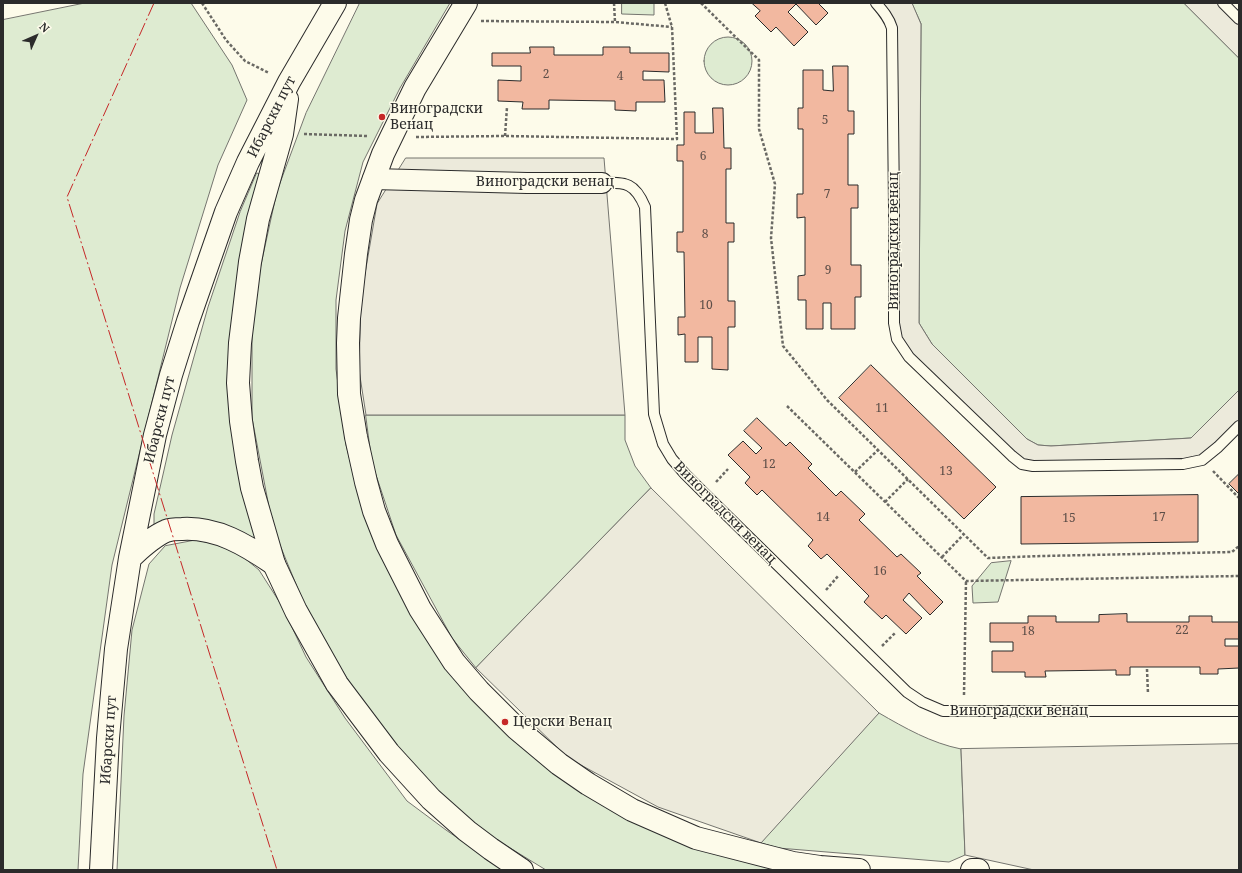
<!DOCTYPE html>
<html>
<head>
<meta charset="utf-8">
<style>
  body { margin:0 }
  #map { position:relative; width:1242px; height:873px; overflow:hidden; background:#fdfbea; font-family:"Noto Serif",serif }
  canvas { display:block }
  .frame { position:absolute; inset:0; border:4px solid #2b2b2b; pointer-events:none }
  .north { position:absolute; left:16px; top:16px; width:40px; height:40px; -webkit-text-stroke:3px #fdfbea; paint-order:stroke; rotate:45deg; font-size:11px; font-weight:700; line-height:16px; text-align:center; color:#2b2b2b }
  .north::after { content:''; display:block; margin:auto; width:14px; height:18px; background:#2b2b2b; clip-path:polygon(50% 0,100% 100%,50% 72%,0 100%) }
</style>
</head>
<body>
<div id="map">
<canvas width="1242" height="873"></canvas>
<div class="frame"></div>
<div class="north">N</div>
</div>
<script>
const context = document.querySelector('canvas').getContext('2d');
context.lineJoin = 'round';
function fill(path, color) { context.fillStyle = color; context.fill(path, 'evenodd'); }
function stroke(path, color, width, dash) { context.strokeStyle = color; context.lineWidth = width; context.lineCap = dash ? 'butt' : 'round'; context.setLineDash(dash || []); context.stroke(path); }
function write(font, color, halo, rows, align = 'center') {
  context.font = font + ' "Noto Serif",serif'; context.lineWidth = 3; context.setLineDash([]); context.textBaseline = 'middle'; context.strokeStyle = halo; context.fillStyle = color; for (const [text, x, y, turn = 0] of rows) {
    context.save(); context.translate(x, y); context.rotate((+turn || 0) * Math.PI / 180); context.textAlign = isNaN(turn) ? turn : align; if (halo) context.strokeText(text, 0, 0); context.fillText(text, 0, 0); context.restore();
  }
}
const green = new Path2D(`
  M85,3H191L232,65L247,100L218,165L180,288L112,565L83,774L78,870H3V20Z
  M360,3H450L400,88L363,162L345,231L336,300V369L346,445L365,518L445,664L530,754L630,819L788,870H546L492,837L428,785L370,716L309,616L273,528L252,418V306L277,191L306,113Z
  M622,3H654V15L622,14Z
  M912,3H1184L1239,58V390L1191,438L1051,446L1038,445L1027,439L932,344L919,323L921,24Z
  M704 61a24 24 0 1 1 48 0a24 24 0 1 1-48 0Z
  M257,173L263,176L238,302L262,547L154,526V514L172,435L208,307L240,212Z
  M366,415H625V440L635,466L651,488L476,668L452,638L396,535L372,463Z
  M196,540L231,547L259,570L282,606L306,657L345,718L407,801L446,830L504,870H117L124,716L132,630L149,564L165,546Z
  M1011,561L998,602L973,603L972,586L991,563Z
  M879,713C905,728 931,743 961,749L965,855L949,862L778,848L761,843Z`);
fill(green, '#deebd1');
stroke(green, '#74746e', 1);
const parking = new Path2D(`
  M876,3H912L921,24L919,323L932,344L1027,439L1038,445L1051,446L1191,438L1239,390V426L1202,460L1022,464L897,339L892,28Z
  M1184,3H1223L1239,19V58Z
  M406,158H604L625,415H366L359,370L361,297L377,204Z
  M651,488L879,713L761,843L658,807L568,758L476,668Z
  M1239,744V870H1034L965,855L961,749Z`);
fill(parking, '#eceadb');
stroke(parking, '#74746e', 1);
const building = new Path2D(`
  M752,3H818L828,13L816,25L796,4L788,12L808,32L794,46L776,27L771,32L755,16L760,11Z
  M530,47H554V55H603V47H630V53H669V72L643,71V80H664L665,102H636V111L615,110V101L549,100V109H522L523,102L498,101V80L521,81V66H492V53H530Z
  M833,66H848V111H854V134H848V185H858V208H851V265H861V297H855V329H831V303H823V329H806V300H798V276L805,275V217L797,218V194H803V129H798V108H803V70H823V90L833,91Z
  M713,108H723L724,148H731V169H726V223H734V242H728V301H735V327H728V370L712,369V337H698V362H685V334L678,335V317H685L684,252H677V232H683V161H677V145H684V112H695V133H713Z
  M871,365L996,487L964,519L839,398Z
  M757,418L786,446L790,442L812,464L808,468L836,496L841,491L865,514L859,520L897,557L901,554L921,573L917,576L943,602L930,615L909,593L903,600L922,618L906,634L886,615L882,619L864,602L869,596L827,554L821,559L808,546L813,540L762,490L757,495L745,483L750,477L728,455L743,441L756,454L762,448L744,431Z
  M1239,474V494L1229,484Z
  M1198,495V542L1021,544V497Z
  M1127,614V622H1189V616H1212V622H1239V639H1225V646H1239V668L1218,669V674H1200V667H1130V675H1116V670L1045,671L1046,677H1025V672H992V651H1013V642H990V623H1028V616H1056V622H1099V615Z`);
fill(building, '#f2b8a0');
stroke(building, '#2b2b2b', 1);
const lane = new Path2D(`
  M876,3C883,11 889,18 892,28L894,207V323L897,339L909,357L1012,456L1022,464L1033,466L1183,464L1202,460L1218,447L1239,426
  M1223,3L1239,19
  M602,183C626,182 635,183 645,207L654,414L663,444L672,459L685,474L705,494L907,692L922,702L943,711H1239`);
const street = new Path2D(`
  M373,179L527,183H602`);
const secondary = new Path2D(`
  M466,3L415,88L383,154L366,200L361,220L356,254L349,318L348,343L349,394L356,437L366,482L374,511L387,544L420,609L454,662L479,691L516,728L559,764L588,784L632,810L696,838L793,863L820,867L859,870
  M274,564L296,611L337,684L389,753L431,799L467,831L491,849L522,870
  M972,870H978`);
const primary = new Path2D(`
  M130,558C141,548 152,537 166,531C171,529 177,529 182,529C217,527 246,545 274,564
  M274,564L252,488L247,461L241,421L238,383L240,343L250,262L258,219L282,134L287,99
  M101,870L108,738L116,649L130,558L155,435L171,375L188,321L226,212L248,162L289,82L335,3`);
stroke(lane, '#2b2b2b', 12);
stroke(street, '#2b2b2b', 22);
stroke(secondary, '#2b2b2b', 24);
stroke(primary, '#2b2b2b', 24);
stroke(new Path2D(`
  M202,3L226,40L245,61L269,73
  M614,3L615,22
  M701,3L759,60V129L775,184L771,238L783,346L827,400L988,558L1042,556L1232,552L1239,546
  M481,21L615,22L672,27
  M304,134L367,136
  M505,136L507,107
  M416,137L505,136L677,139L672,27L665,3
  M787,406L966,581L1239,576
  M1213,471L1239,498
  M855,472L878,450
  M716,482L728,469
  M885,502L908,479
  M942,557L964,534
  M826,590L839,575
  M882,646L896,632
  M1147,669L1148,694
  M964,695L966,581`), '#6a6964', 2.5, [3, 2]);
stroke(lane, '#fdfbea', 10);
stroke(street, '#fdfbea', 20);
stroke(secondary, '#fdfbea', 22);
stroke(primary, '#fdfbea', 22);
stroke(new Path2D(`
  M154,3L67,197L277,870`), '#c62828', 1, [14, 3, 2, 3]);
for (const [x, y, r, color] of [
  [382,117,4,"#c62828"],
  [505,722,4,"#c62828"]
]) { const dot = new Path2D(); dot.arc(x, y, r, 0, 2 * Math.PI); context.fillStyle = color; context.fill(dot); stroke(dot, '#fdfbea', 1.5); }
write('12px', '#5d4e48', null, [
  ["2",546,75],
  ["4",620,77],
  ["5",825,121],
  ["6",703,157],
  ["7",827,195],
  ["8",705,235],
  ["9",828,271],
  ["10",706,306],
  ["11",882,409],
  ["12",769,465],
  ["13",946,472],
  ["14",823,518],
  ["17",1159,518],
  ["15",1069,519],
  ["16",880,572],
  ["22",1182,631],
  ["18",1028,632]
]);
write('14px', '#2b2b2b', '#fdfbea', [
  ["Виноградски",390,109],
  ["Венац",390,125],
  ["Церски Венац",513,722]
], 'left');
write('14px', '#2b2b2b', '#fdfbea', [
  ["Ибарски пут",272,117,-63],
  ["Виноградски венац",545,182],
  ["Виноградски венац",894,241,-90],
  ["Ибарски пут",160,420,-76],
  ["Виноградски венац",725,513,45],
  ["Виноградски венац",1019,711],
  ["Ибарски пут",109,740,-86]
]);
</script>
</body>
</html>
